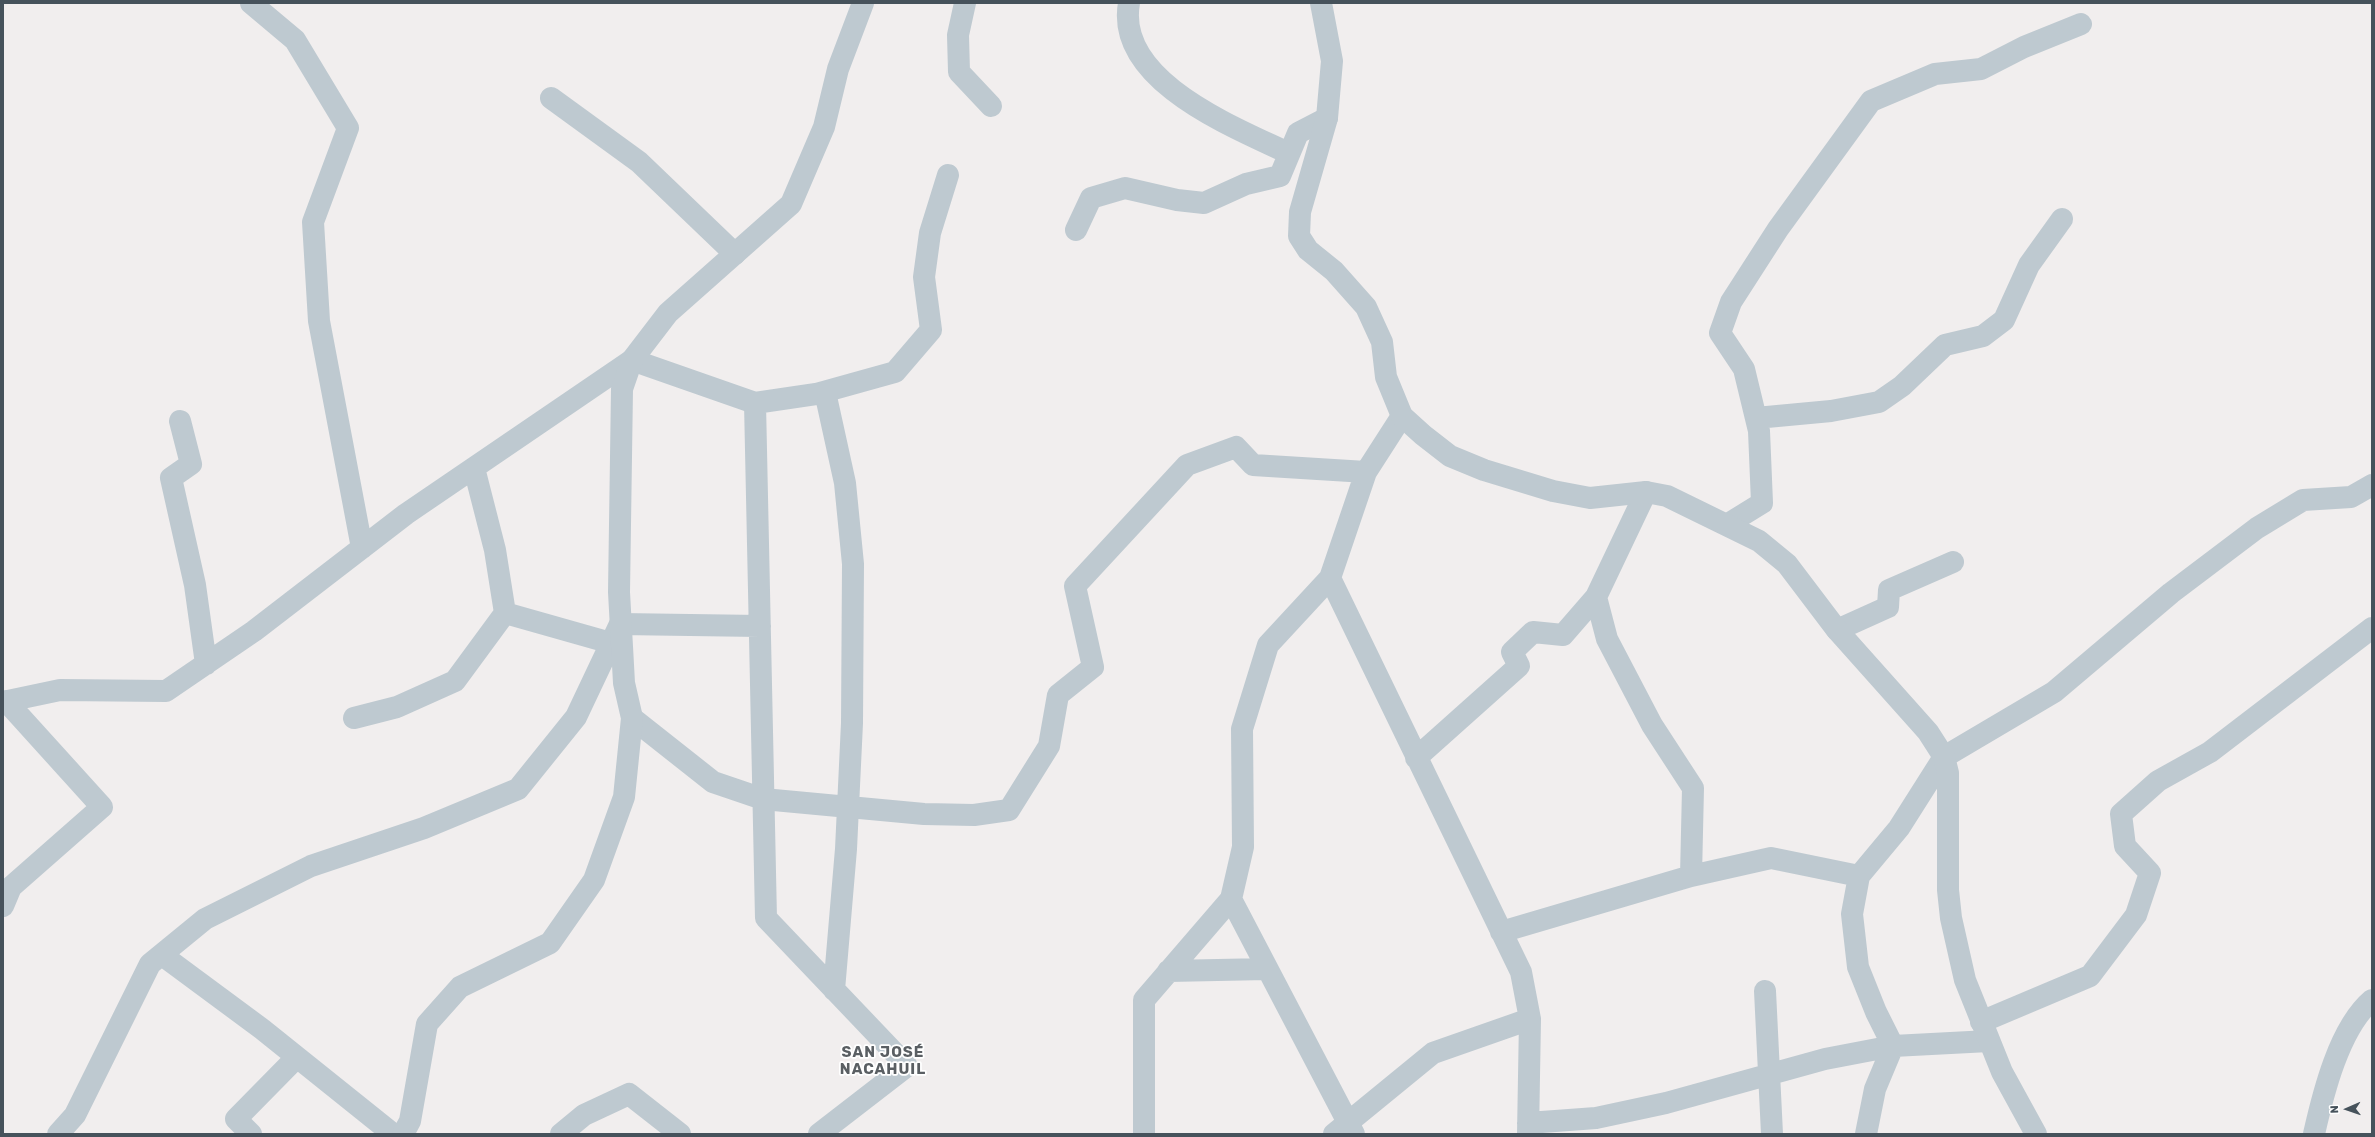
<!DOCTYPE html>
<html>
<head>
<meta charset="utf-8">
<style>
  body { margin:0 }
  #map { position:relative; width:2375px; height:1137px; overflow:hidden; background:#f1eeee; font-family:Rubik,sans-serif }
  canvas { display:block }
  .frame { position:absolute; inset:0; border:4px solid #46525b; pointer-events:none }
  .north { position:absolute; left:2327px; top:1089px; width:40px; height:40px; -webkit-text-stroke:3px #fff; paint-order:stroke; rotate:268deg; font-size:11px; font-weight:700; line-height:16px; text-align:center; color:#46525b }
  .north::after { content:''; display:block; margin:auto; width:14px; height:18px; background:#46525b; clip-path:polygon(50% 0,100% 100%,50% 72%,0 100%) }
</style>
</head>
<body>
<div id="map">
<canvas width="2375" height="1137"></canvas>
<div class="frame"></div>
<div class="north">N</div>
</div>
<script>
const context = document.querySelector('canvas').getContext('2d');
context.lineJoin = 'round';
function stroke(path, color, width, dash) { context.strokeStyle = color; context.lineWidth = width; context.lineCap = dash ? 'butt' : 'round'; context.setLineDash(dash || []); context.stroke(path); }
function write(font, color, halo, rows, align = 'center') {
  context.font = font + ' Rubik,sans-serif'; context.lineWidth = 3.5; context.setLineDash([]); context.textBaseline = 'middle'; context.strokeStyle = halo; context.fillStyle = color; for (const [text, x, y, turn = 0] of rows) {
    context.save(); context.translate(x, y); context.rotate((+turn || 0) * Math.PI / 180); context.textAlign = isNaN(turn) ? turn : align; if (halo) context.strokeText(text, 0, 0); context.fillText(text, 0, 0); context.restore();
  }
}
stroke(new Path2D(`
  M251,3L295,40L348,128L313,222L319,321L362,548
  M965,3L958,35L959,72L991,106
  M1129,3C1115,81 1234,127 1288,153
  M551,98L639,162L735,254
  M1076,230L1091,198L1125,188L1177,200L1204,203L1246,184L1280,176L1298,133L1327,118
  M825,392L845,483L853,564L852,723L846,849L834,990
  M755,403L816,394L895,372L931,330L924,277L930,233L948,175
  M1402,416L1366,472L1330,578L1521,972L1530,1019L1528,1134
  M1756,418L1831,411L1879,402L1902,386L1945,345L1983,336L2004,320L2029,265L2062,219
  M180,421L191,464L171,478L195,585L206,664
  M1646,492L1596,597L1607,639L1652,725L1693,788L1691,876
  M1728,524L1762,503L1759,431L1744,369L1720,333L1731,302L1778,229L1871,101L1935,74L1981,69L2024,47L2081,24
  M505,613L611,643
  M1837,630L1888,607L1889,590L1953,562
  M3,702L60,690L166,691L254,631L406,514L632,360L755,403L766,918L907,1066L819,1134
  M354,718L397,707L455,681L505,613L495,550L474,468
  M632,718L713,782L763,799L924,814L974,815L1009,810L1049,746L1058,695L1093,667L1075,586L1187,465L1236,447L1253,465L1366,472
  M1416,758L1519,666L1512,652L1533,632L1563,635L1596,597
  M1231,899L1354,1134
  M3,906L11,887L102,807L6,701
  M1501,932L1691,876L1771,858L1859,876
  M162,955L262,1029L393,1134
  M1168,971L1267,969
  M1765,991L1772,1134
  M1981,1022L2090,976L2136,915L2150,873L2125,846L2121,814L2158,781L2210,752L2372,628
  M1528,1123L1596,1118L1666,1103L1825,1059L1893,1046L1989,1041
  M58,1134L75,1115L150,964L205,919L311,866L424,828L518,789L576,717L620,624L760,626
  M251,1134L236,1119L296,1058
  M561,1134L584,1115L629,1094L680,1134
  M1144,1134V1000L1231,899L1243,847L1242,729L1268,645L1330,578
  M1334,1134L1433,1053L1530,1019
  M1866,1134L1875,1089L1893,1046L1876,1012L1858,967L1852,914L1859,876L1899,828L1944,757L2054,692L2171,593L2257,528L2303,500L2351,497L2372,485
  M2314,1134C2323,1094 2339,1028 2372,1000`), '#bec9d0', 22);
stroke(new Path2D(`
  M1321,3L1332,61L1327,118L1300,212L1299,236L1308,250L1334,271L1366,307L1382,342L1386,377L1402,416L1423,435L1450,456L1484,470L1553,491L1590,498L1646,492L1667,496L1759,541L1787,564L1837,630L1928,732L1944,757L1948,773V890L1951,918L1965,980L2002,1072L2036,1134
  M403,1134L410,1121L427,1024L460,987L550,943L594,880L624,797L632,718L624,683L619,592L622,389L632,360L668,313L791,204L824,127L838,69L863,3`), '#bec9d0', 22);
context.letterSpacing = '1px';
write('bold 15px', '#5a5f63', '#fff', [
  ["SAN JOSÉ",883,1053],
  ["NACAHUIL",883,1070]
]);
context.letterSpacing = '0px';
</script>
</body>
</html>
